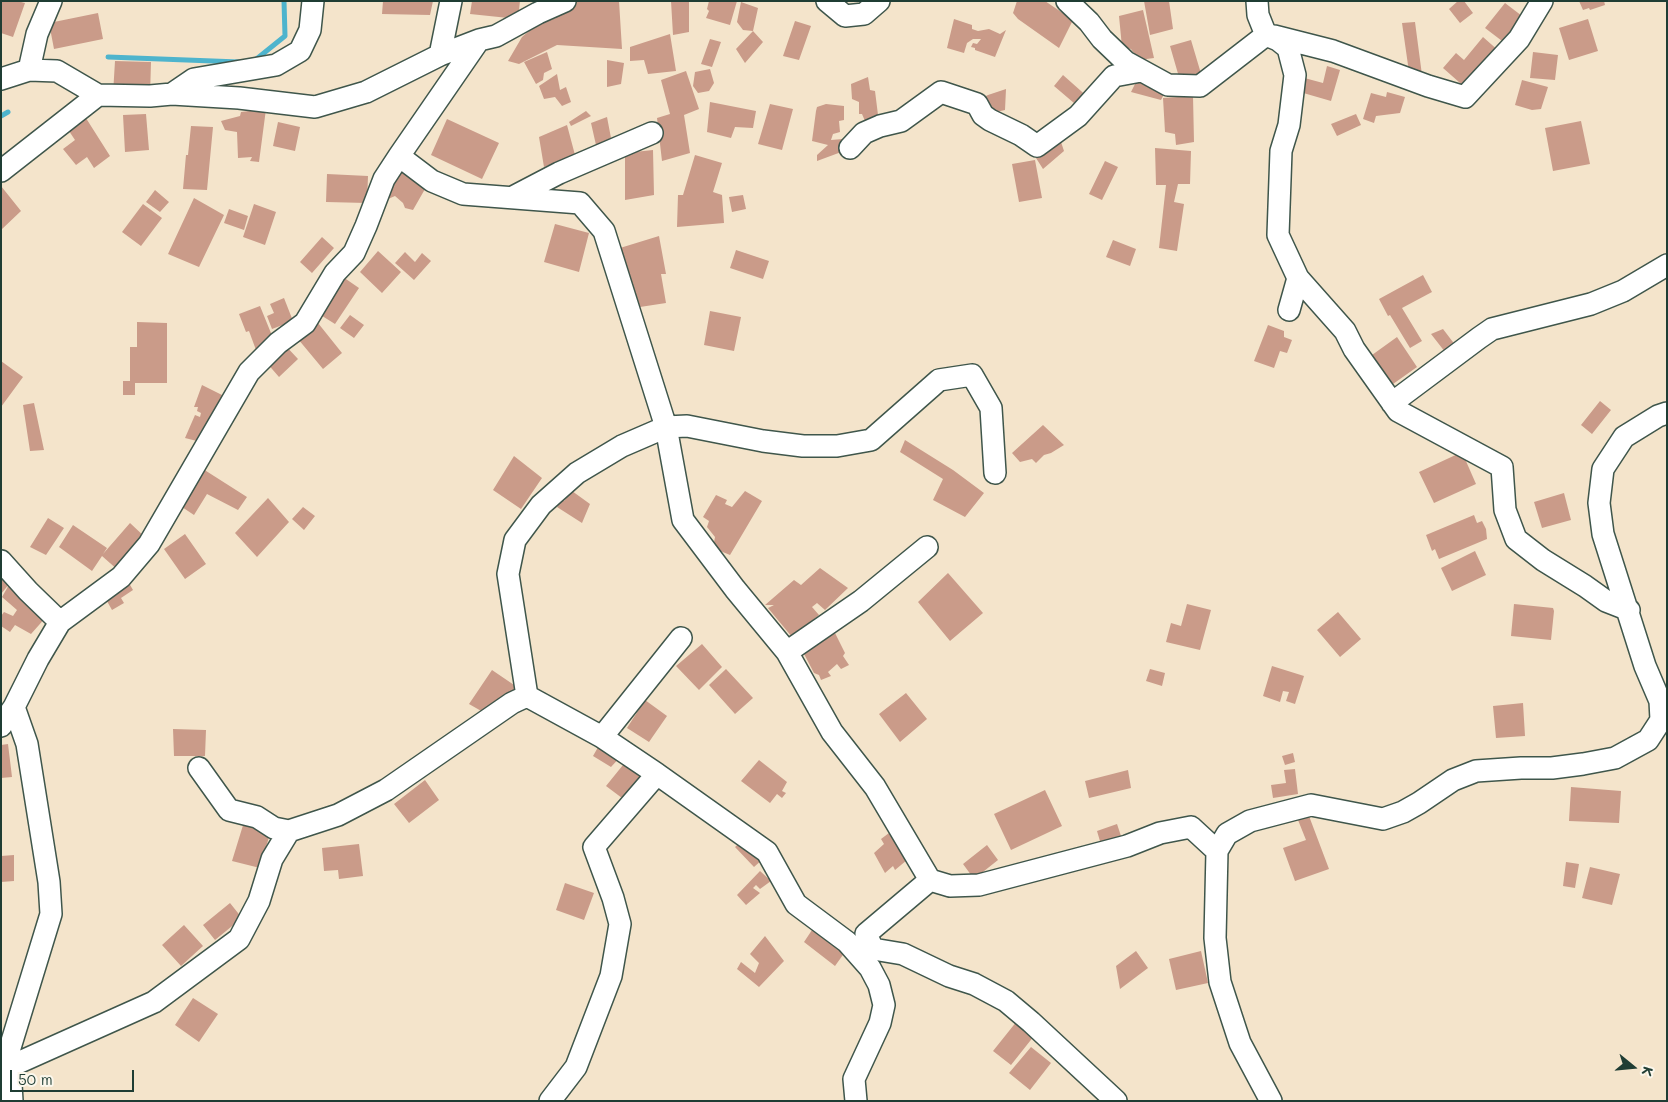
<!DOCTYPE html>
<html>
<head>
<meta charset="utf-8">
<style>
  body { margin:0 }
  #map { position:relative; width:1668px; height:1102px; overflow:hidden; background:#f4e4cb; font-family:Mali,sans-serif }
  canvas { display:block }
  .frame { position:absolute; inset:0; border:2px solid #1f3d34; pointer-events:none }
  .north { position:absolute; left:1608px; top:1042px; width:50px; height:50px; -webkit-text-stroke:4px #fbf7ec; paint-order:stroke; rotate:107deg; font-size:14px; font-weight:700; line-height:20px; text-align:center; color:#1f3d34 }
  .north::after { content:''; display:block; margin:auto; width:18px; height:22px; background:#1f3d34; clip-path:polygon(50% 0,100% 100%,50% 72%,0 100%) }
  .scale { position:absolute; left:10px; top:1070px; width:124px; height:22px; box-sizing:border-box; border:2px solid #1f3d34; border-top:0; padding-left:6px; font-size:15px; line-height:18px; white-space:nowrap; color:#1f3d34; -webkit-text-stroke:4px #fbf7ec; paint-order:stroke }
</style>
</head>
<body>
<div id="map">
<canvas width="1668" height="1102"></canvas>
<div class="frame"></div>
<div class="north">K</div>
<div class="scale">50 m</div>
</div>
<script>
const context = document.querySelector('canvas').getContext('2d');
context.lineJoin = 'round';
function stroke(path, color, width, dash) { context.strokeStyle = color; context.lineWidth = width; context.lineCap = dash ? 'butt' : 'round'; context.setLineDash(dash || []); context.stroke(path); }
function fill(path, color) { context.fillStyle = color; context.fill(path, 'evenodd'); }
stroke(new Path2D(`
  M108,57L239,62
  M254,61L285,36L284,1
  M1,116L8,112`), '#4eb4cd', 5);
fill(new Path2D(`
  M1,1H17L25,3L13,37L1,33Z
  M383,1H433L430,15L382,14Z
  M472,1H520L518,19L470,14Z
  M570,1H619L622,49L557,45L519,64L508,61L522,37L536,25L556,18L557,9Z
  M671,1H689V32L673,35Z
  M709,1H737L730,25L706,18L709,11L707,9Z
  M1017,1H1045L1073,20L1059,48L1018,19L1013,13Z
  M1144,1H1169L1173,29L1150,35Z
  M1458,1H1464L1473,13L1460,23L1449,9Z
  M1579,1H1604L1605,5L1590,10L1589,8L1583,10Z
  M741,2L758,8L753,31L743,30L737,22Z
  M1505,3L1526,19L1506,44L1485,28Z
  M1143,10L1154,58L1139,60L1131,49L1122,47L1119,16Z
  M98,13L103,39L54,49L49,23Z
  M954,19L972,25V29L978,31L989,29L1000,34L1006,30L995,57L975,50V48L971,47L973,43L977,44L981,39H973L967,43L964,53L947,48Z
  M1588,19L1598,51L1569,60L1559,28Z
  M795,21L811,26L799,60L783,56Z
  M1415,22L1422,75L1410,79L1402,23Z
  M753,31L763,42L745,63L736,49Z
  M670,34L676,71L648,74L644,60L630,61V47Z
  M1483,37L1500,52L1468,90L1443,68L1456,53L1464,60Z
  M710,39L721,42L712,67L701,64Z
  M1191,40L1202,77L1181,84L1170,46Z
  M547,52L552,69L544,73L543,80L536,84L524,62Z
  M1533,52L1558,55L1555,80L1530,78Z
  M607,60L624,63L621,84L607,87Z
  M115,61L151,62L150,96L113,94Z
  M1327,66L1340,70L1331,101L1293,90L1297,76L1323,83Z
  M710,69L714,83L709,91L698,93L693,86L695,72Z
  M686,71L699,109L684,115L690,153L662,161L657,118L670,114L661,80Z
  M557,74L560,90L566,87L571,102L562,106L555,97L544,99L539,86Z
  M1063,75L1090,99L1081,109L1054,86Z
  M868,77L870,90L875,91L879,123L868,128L862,114H859V102L852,99L851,84Z
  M1138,78L1167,88L1161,100L1131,92Z
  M1522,80L1548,87L1541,109L1532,110L1515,105Z
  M1006,89L1005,110L983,115L980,99L988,95Z
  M1387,92L1405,97L1400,113L1376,116L1374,123L1363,119L1371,93L1386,97Z
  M1193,96L1194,142L1176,145L1175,134L1165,132L1163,98Z
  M710,102L756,111L753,128L735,127L731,138L707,132Z
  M770,104L793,109L782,150L758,144Z
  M826,104L844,106V120L839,121L840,132L833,134L831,140L843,139L844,151L817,161V155L828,145L812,141L816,111L817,107Z
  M266,109L259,162L250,161L252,157L238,158L237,132L225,130L221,121L240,116L241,112Z
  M586,111L591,116L571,126L569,122Z
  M146,114L149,150L125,152L123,115Z
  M1356,114L1361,125L1337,136L1331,124Z
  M84,115L110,156L94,168L87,157L76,165L63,149L75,140L67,128Z
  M607,117L611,138L596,145L591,123Z
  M447,119L499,143L482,179L431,155Z
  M1581,121L1590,164L1553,171L1545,128Z
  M278,122L300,127L295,151L273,146Z
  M567,125L575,155L544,167L539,137Z
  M191,126L213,127L207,190L183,189L186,155H188Z
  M1060,139L1064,151L1043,169L1036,158Z
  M1155,148L1191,151L1190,184H1178L1174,202L1184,204L1177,251L1159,248L1166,185H1156Z
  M653,150L654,195L625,200V153Z
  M695,155L722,163L713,192L722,195L724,223L677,227L678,195H683Z
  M1035,160L1042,198L1019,202L1012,164Z
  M1105,161L1118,167L1102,200L1089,194Z
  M405,162L429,182L413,210L405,208L403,203L395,196L388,199L381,198Z
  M327,174L368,176L367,203L326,202Z
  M1,186L21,211L1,230Z
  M155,190L169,202L160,212L146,202Z
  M743,195L746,209L732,212L729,197Z
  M194,198L224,215L199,267L168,254Z
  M143,204L162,218L141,246L122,232Z
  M254,204L276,212L265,245L243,237Z
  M229,209L248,216L244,230L224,223Z
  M555,224L589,233L579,272L544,262Z
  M659,236L666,274H661L666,303L640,307L620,248Z
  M322,237L334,248L312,273L300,262Z
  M1113,240L1136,249L1130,266L1106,257Z
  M736,250L769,261L763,279L730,268Z
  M378,251L401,272L382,293L360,272Z
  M405,252L415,262L422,253L431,261L414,280L395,263Z
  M1423,275L1432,292L1402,308L1422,341L1410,348L1390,315L1388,316L1379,299Z
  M343,277L359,288L335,324L319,314Z
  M284,298L293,321L272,329L267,316L274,313L270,304Z
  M260,306L275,343L256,350L249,331L246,332L239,314Z
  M710,311L741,317L734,351L704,345Z
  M350,315L364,325L354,338L340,328Z
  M137,322L167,323V383H135V395H123V381H130V347H137Z
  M318,323L342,353L323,369L298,339Z
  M1268,325L1284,331V337L1292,340L1287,353L1280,351L1274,368L1254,361Z
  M1443,329L1459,350L1449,357L1431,334Z
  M1397,337L1417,367L1393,384L1372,355Z
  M284,344L298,359L279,377L266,362Z
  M1,361L23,377L1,407Z
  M202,385L224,396L205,443L185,438L195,415L200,417L201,413L197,411L198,407H194Z
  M1600,401L1611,410L1592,434L1581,425Z
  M34,403L44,450L30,451L23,405Z
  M1043,425L1064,445L1051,453L1044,455L1036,463L1032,459L1020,462L1012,453Z
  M905,440L953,470L984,493L965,517L933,500L943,479L900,452Z
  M1462,452L1476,484L1434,503L1419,472Z
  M514,456L542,478L521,509L493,490Z
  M203,469L247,497L238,510L207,494L194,515L179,505Z
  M572,491L590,504L582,523L557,507L561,498L564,501Z
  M745,491L762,501L730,555L713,548L715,537L707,527L709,521L703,517L716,495L727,500L725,504L732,507Z
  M1564,493L1571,520L1542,528L1534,502Z
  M268,498L289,522L257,557L235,533Z
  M303,507L315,516L304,530L292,519Z
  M1474,515L1477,523L1482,521L1486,529L1487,539L1439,559L1435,549L1432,551L1426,535Z
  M48,518L64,528L46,555L30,547Z
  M130,523L146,538L119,571L102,556L92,571L59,547L73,525L107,548L103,554Z
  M185,534L206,564L185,579L164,549Z
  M1475,551L1486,575L1452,591L1441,568Z
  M820,568L848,588L825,610L817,603L812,607L819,615L792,637L768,608L774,605H765L794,580L801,585Z
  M1,571L47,616L31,634L15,625L10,632L1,626V616L4,612L13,616L17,610L2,597L10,583L1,594Z
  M948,573L983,613L950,641L918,602Z
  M126,578L133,590L121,598L124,603L112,610L103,594Z
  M1187,604L1211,610L1200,650L1166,642L1171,623L1181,626Z
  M1514,604L1553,608L1554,611L1551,640L1511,636Z
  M1338,612L1361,639L1340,657L1317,630Z
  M835,633L845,653L843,656L849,665L841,669L837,664L828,672L831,676L821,680L819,675L814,673L802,650Z
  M702,644L722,667L699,690L676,666Z
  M1272,666L1304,676L1295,704L1286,701L1289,692L1283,691L1280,702L1263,696Z
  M726,669L753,698L735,714L709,685Z
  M1150,669L1165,673L1162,686L1146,681Z
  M492,670L517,687L503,707L490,716L469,704Z
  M906,693L927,719L900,742L879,714Z
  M645,700L667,716L649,742L627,728Z
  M1523,703L1525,736L1496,738L1493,706Z
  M173,729L206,730L205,756H174Z
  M601,742L622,755L611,767L593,756Z
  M8,744L12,777L1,778V745Z
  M1293,753L1295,762L1285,765L1282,756Z
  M627,760L646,776L626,801L606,786Z
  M759,760L787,782L782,791L786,793L782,798L777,794L770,803L741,781Z
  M1295,769L1298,794L1273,798L1271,785L1286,783L1284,770Z
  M1128,770L1131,788L1089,798L1085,781Z
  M425,780L439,800L409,823L394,804Z
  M1571,787L1621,791L1619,823L1569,821Z
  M1045,790L1062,826L1011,850L994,814Z
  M1309,816L1329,869L1295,881L1283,848L1306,840L1298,820Z
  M244,822L271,830L260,868L232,861Z
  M1117,824L1123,842L1102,848L1097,831Z
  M889,833L907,860L895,870L893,866L885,873L874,853L884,844L881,839Z
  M746,837L763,859L754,867L735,847Z
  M359,844L363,876L339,879L338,870L324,871L322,848Z
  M987,845L998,860L974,879L963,864Z
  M14,855V881L1,882V856Z
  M1566,862L1579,864L1575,888L1563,886Z
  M1590,867L1620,874L1612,905L1582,898Z
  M760,871L771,881L760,889L756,885L753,888L760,893L746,905L737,895Z
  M565,883L594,893L584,920L556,910Z
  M230,903L242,918L215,940L203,925Z
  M184,925L203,946L181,966L162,945Z
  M814,927L845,952L835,966L804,942Z
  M765,936L784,961L759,987L737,969L741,962L755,973L759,963L750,954Z
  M1136,951L1148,968L1120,989L1116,966Z
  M1201,951L1208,983L1176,990L1169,959Z
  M193,998L218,1014L199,1042L175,1025Z
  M1017,1021L1034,1036L1011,1065L993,1051Z
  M1031,1047L1051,1063L1030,1090L1009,1073Z`), '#ca9b89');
const minor = new Path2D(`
  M827,1L845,16L864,14L879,1
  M1067,1L1089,22L1102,39L1126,62L1168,85L1200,86L1266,35L1258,15L1257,1
  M1266,35L1278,40L1288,48L1295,75L1289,125L1281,151L1278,235L1298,278L1345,331L1354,349L1398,411L1502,467L1505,510L1516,539L1543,560L1585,586L1606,601L1629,610
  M1274,36L1333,51L1428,86L1465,97L1519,39L1542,1
  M479,40L399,156L432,181L463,194L580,203L604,231L666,427L683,520L735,589L787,652L861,601L927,547
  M440,55L451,1
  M29,70L37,34L51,1
  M1,79L29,70L57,71L98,95L150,96L172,94L239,98L315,107L366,92L440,55L479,40L496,36L538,13L565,1
  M172,94L194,79L276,65L300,51L310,30L313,1
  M850,148L864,133L880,126L901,121L941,92L977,104L983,115L990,120L1021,135L1037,146L1078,116L1114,76L1141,71
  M1,171L98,95
  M513,197L559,173L652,133
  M1289,310L1298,278
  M1392,403L1479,338L1492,329L1591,304L1623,291L1667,265
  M1,561L28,591L60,622
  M787,652L832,732L875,787L930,880L950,886L979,885L1127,846L1160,833L1191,827L1217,851
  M527,696L508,574L515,540L541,505L577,473L622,446L666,427L687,426L763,441L803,446H837L871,440L939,380L972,375L991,408L995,473
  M527,696L602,737L657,774L767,852L796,904L847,942L870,968L879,985L884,1005L880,1023L854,1079L856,1101
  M1,726L14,707L38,659L60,622L121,577L149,544L249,372L278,343L305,323L335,273L354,253L366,226L384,179L399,156
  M602,737L681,638
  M199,768L229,810L257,817L274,828L289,831
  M930,880L866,934L873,949L903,954L949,976L974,984L1006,1001L1031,1022L1116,1101
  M11,1066L154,1002L239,939L259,901L272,859L289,831L338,815L386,790L512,703L527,696
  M12,1101L9,1051L51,914L49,882L27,744L14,707
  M550,1101L576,1067L611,976L620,924L613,898L594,847L657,774
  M1271,1101L1240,1043L1220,982L1215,938L1217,851L1227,834L1250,821L1311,805L1383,819L1403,812L1419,803L1453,780L1476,771L1521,768H1552L1583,764L1615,758L1648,740L1661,720L1660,701L1645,666L1603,534L1599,503L1603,469L1624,437L1658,416L1667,413`);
stroke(minor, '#3f564b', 24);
stroke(minor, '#fff', 21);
</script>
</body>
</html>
